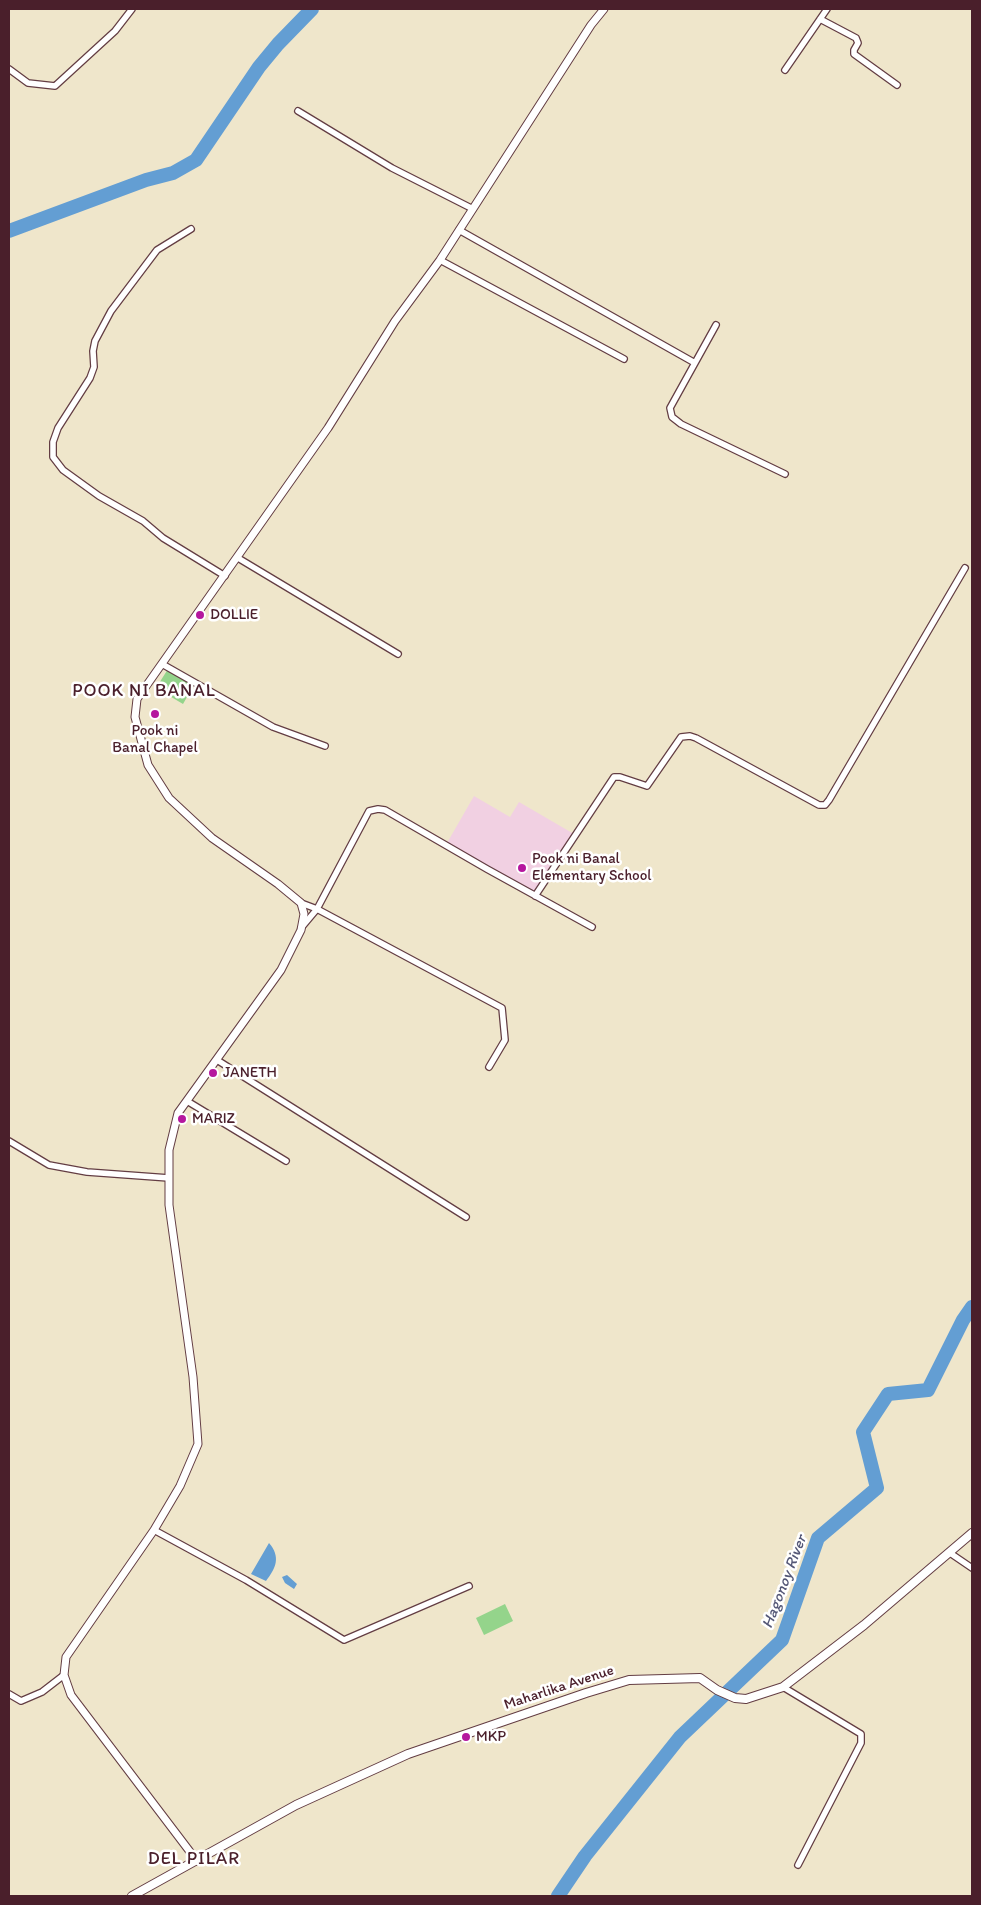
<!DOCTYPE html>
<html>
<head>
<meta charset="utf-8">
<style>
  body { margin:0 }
  #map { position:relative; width:981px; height:1905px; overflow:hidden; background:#efe6cb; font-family:Itim,sans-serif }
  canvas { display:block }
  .frame { position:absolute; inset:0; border:10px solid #4a1f2b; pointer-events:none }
</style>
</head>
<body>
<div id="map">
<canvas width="981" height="1905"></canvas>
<div class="frame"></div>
</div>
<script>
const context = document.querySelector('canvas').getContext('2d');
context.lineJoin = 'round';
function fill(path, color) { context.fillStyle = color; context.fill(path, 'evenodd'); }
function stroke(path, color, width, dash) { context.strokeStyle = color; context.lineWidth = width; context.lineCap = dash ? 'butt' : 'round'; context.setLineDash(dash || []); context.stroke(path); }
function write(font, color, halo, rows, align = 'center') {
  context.font = font + ' Itim,sans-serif'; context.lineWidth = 5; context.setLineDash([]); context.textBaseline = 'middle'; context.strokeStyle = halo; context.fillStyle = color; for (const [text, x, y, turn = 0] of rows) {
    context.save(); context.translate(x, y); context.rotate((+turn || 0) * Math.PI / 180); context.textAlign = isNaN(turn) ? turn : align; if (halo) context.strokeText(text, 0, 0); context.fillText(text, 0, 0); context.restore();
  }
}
fill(new Path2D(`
  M474,796L510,817L519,802L574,834L536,893L447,843Z`), '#f1d0e2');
fill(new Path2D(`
  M168,669L194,685L183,704L156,688Z
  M505,1604L513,1621L484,1635L476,1618Z`), '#94d48b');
fill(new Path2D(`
  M269,1543C281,1557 276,1568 266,1581L251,1574Z
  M287,1575L297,1584L294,1589L285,1583L282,1577Z`), '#639ed3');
stroke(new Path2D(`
  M9,231L146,180L173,173L196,160L259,67L278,44L312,9
  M558,1896L585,1856L680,1737L782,1640L818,1538L877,1488L863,1432L888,1394L928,1390L963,1320L972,1307`), '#639ed3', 14);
const minor = new Path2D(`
  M820,19L856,38L858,43L854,50V54L897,85
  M9,69L28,83L55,86L115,31L132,9
  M785,70L827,9
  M298,111L392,168L473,209
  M191,229L157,250L111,311L95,341L93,351L94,367L90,378L58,428L53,442V457L63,470L99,496L143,521L163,538L225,576
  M459,230L695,363
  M440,260L624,359
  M716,325L670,408L672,417L681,424L785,474
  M238,558L398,654
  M162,664L273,727L325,746
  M535,896L614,777H620L647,786L681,737L690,736L696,738L819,805H825L829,800L965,568
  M301,903L317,909L369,811L378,809L385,810L487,869L592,927
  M301,928L317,909L502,1008L505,1040L489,1067
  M217,1060L466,1217
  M187,1101L286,1161
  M9,1141L49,1165L87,1172L169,1178
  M154,1530L246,1580L344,1640L469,1586
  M950,1553L972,1568
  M783,1687L861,1734V1743L798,1865
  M9,1694L21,1701L42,1692L64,1675`);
const tertiary = new Path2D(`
  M197,1861L71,1695L64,1675L66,1657L154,1530L180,1486L198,1444L193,1377L169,1205V1150L178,1113L281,970L301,930L304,914L301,903L278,884L212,838L169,798L148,765L135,717L137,699L328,428L395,321L440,260L591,25L604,9`);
const secondary = new Path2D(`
  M132,1896L296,1805L408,1754L586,1693L629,1680L700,1678L717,1690L735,1698L746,1699L783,1687L864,1625L972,1533`);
stroke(minor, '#633d43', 8);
stroke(tertiary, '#633d43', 9);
stroke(secondary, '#633d43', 10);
stroke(minor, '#fff', 5.5);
stroke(tertiary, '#fff', 7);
stroke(secondary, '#fff', 8);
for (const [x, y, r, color] of [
  [200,615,5,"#b5179e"],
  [155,714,5,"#b5179e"],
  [522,868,5,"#b5179e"],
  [213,1073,5,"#b5179e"],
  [182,1119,5,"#b5179e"],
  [466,1737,5,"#b5179e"]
]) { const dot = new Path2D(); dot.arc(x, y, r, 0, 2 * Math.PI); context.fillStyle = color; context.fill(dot); stroke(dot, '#fff', 2); }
write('15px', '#4a1f2b', '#fff', [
  ["DOLLIE",210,615],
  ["Pook ni",155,731,"center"],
  ["Banal Chapel",155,748,"center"],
  ["Pook ni Banal",532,859],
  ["Elementary School",532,876],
  ["JANETH",223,1073],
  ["MARIZ",192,1119],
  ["MKP",476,1737]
], 'left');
write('15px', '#4a1f2b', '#fff', [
  ["Maharlika Avenue",559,1688,-18]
]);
write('italic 16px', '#555877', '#fff', [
  ["Hagonoy River",785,1582,-69]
]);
context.letterSpacing = '1px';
write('18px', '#4a1f2b', '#fff', [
  ["POOK NI BANAL",144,691],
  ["DEL PILAR",194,1859]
]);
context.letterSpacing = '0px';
</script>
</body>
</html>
